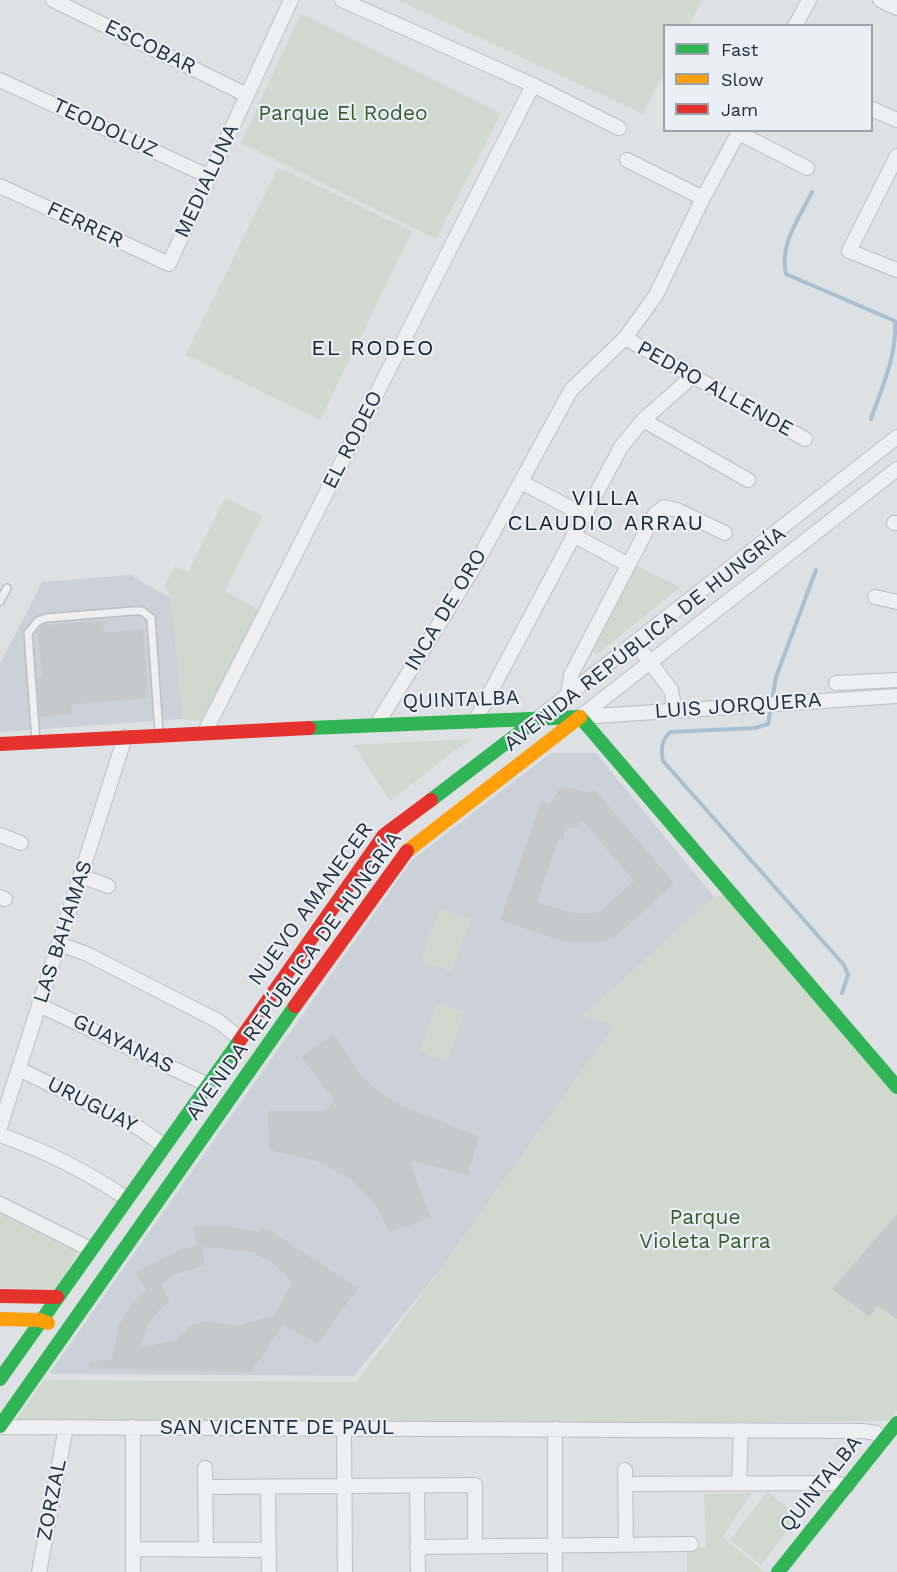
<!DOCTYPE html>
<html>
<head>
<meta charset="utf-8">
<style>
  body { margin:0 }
  #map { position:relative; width:897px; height:1572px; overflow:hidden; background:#dee1e4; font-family:"Work Sans",sans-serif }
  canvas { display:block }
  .legend { position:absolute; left:663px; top:24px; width:210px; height:108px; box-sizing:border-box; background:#eaeff5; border:2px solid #9aa2ac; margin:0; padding:8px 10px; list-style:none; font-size:18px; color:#232f3e }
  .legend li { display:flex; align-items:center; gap:12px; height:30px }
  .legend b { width:30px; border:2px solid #9aa2ac }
</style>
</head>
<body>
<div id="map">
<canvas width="897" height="1572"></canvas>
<ul class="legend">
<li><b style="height:8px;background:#30b455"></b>Fast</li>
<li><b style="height:8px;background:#ff9f0a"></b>Slow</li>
<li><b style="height:8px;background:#e5322d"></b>Jam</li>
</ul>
</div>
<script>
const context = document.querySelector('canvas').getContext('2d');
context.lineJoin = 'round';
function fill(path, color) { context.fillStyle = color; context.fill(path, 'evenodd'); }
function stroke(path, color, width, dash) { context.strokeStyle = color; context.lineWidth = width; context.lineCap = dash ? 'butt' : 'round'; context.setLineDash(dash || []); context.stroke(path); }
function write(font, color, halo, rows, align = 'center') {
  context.font = font + ' "Work Sans",sans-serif'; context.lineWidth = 4.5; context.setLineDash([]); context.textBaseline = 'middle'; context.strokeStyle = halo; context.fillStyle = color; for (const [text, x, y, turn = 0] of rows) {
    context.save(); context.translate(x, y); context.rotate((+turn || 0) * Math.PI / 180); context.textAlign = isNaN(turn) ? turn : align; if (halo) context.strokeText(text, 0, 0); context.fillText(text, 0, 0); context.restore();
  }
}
fill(new Path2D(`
  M130,575L171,598L183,719L0,732V664L42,582Z
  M551,753H596L714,897L583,1016L615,1025L439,1271L354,1376L49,1374L412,860Z`), '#cbd1d8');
fill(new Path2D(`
  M398,0H702L689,25L664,26V72L643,114Z
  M301,13L501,113L436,239L241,143Z
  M278,167L412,231L320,420L186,355Z
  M225,498L262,516L225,591L259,610L201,721L183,719L171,598L164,586L175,566L188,572Z
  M637,566L680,587L598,654L592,652Z
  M470,739L390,801L354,745Z
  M724,895L897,1089V1410L888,1421L358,1425L15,1422L44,1380L356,1382L439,1271L614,1025L582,1017L714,897Z
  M440,908L471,919L452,972L421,961Z
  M437,1002L465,1012L447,1062L419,1052Z
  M0,1211L78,1251L57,1289L0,1288Z
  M767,1492L799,1516L761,1565L730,1540Z
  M751,1493L723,1537L765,1572H687V1548H706L704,1494Z`), '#cfd9cd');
stroke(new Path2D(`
  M812,192C799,219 779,244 786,274L895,321C897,356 882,387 871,419
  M816,570L776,677L768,724L755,728L670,732C661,741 661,749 663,761L844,965L848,975L842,993`), '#a8c0d2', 4);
fill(new Path2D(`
  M103,621L104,632L143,629L148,698L71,704L72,714L40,717L37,678H42L38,630L43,625Z
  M563,788L576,789L589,793L595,790L674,883L614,938L602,942H565L500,920L541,801L549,804L559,790ZM583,821L634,881L598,913H571L537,902L559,838L563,839L565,828L575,827Z
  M334,1034L361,1076L378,1091L399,1105L479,1136L468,1175L411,1161L415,1177L431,1218L389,1232L376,1205L350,1179L321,1162L269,1150L268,1111H323L329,1108L334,1099L301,1057Z
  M897,1214V1319L877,1305L870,1317L832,1289Z
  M261,1225L358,1288L317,1344L283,1324L251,1372L89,1368V1363L112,1359L119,1325L130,1307L147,1290L135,1273L179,1250L197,1246L194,1226H228L259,1232ZM203,1247L253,1252L269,1261L285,1273L292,1283L274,1315L236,1326L206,1321L190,1326L175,1340L140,1348L147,1326L160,1309L170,1301L161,1285L173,1275L204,1266Z`), '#c6c9cc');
const lane = new Path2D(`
  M0,601L7,588
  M36,741L28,633L38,621L46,618L133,611H142L151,618L159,732`);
const street = new Path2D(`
  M53,0L247,95
  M342,0L533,85L619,128
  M880,0L897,8
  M795,26L809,0
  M0,80L210,177
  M872,109L897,120
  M739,133L807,168
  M897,156L849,251L897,270
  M627,160L703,198
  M0,186L169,264L291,0
  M625,338L805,439
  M643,420L748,480
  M521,482L584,515
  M894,523H897
  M573,535L627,564
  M875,597L897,602
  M635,642L671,690L675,710
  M836,683L897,680
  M568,694L571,675L655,514L664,507L677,510L725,533
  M580,717L897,469
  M580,717L897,696
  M537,719L897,437
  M475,721L621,447L643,420L693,376
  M377,724L473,569L571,390L625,338L656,295L703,198L740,130
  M205,732L533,85
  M0,835L21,843
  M81,876L108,886
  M0,897L5,899
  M59,944L87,954L218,1021L239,1038
  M39,1005L206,1084
  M19,1069L139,1128L163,1145
  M0,1127L125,737
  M0,1135C44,1150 87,1172 126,1198
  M0,1204L90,1249
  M0,1427L863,1431L876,1433L884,1438
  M133,1427V1572
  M344,1428L345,1572
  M555,1429V1572
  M205,1468L206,1550
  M625,1470L626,1545
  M739,1483L741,1430
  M626,1484L834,1483L847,1486
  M417,1486L418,1572
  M206,1487L475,1485V1546
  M268,1487L269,1572
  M417,1547L691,1544
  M133,1549L269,1550
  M39,1572L66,1427`);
stroke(lane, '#bcbfc2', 10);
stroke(street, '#bcbfc2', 16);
stroke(lane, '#edeff1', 7);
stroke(street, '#edeff1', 14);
stroke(new Path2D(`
  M580,717L897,1087
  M309,728L580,717
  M431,800L537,719
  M0,1379L240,1040
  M0,1426L295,1006
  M778,1572L897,1423`), '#30b455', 14);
stroke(new Path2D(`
  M407,851L580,717
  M0,1319L40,1320L48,1323`), '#ff9f0a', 14);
stroke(new Path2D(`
  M0,744L309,728
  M295,1006L407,851
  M240,1040L384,835L431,800
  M0,1296L57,1297`), '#e5322d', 14);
write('21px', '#232f3e', '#eaeff5', [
  ["ESCOBAR",150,47,26],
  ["TEODOLUZ",105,128,25],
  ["MEDIALUNA",207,181,-65],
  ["FERRER",85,225,25],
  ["PEDRO ALLENDE",715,389,29],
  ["EL RODEO",353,440,-63],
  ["INCA DE ORO",446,610,-59],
  ["AVENIDA REPÚBLICA DE HUNGRÍA",645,639,-38],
  ["QUINTALBA",461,700,-2],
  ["LUIS JORQUERA",738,706,-4],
  ["NUEVO AMANECER",311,904,-54],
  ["LAS BAHAMAS",63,932,-72],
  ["AVENIDA REPÚBLICA DE HUNGRÍA",294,976,-54],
  ["GUAYANAS",123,1044,26],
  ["URUGUAY",92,1105,27],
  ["SAN VICENTE DE PAUL",277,1428],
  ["QUINTALBA",821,1484,-51],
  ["ZORZAL",52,1500,-79]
]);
write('21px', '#3b5b2f', '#eaeff5', [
  ["Parque El Rodeo",343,114],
  ["Parque",705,1218],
  ["Violeta Parra",705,1242]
]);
context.letterSpacing = '1.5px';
write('22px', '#16202e', '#eaeff5', [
  ["EL RODEO",373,349],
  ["VILLA",606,499],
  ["CLAUDIO ARRAU",606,524]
]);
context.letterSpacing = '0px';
</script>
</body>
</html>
